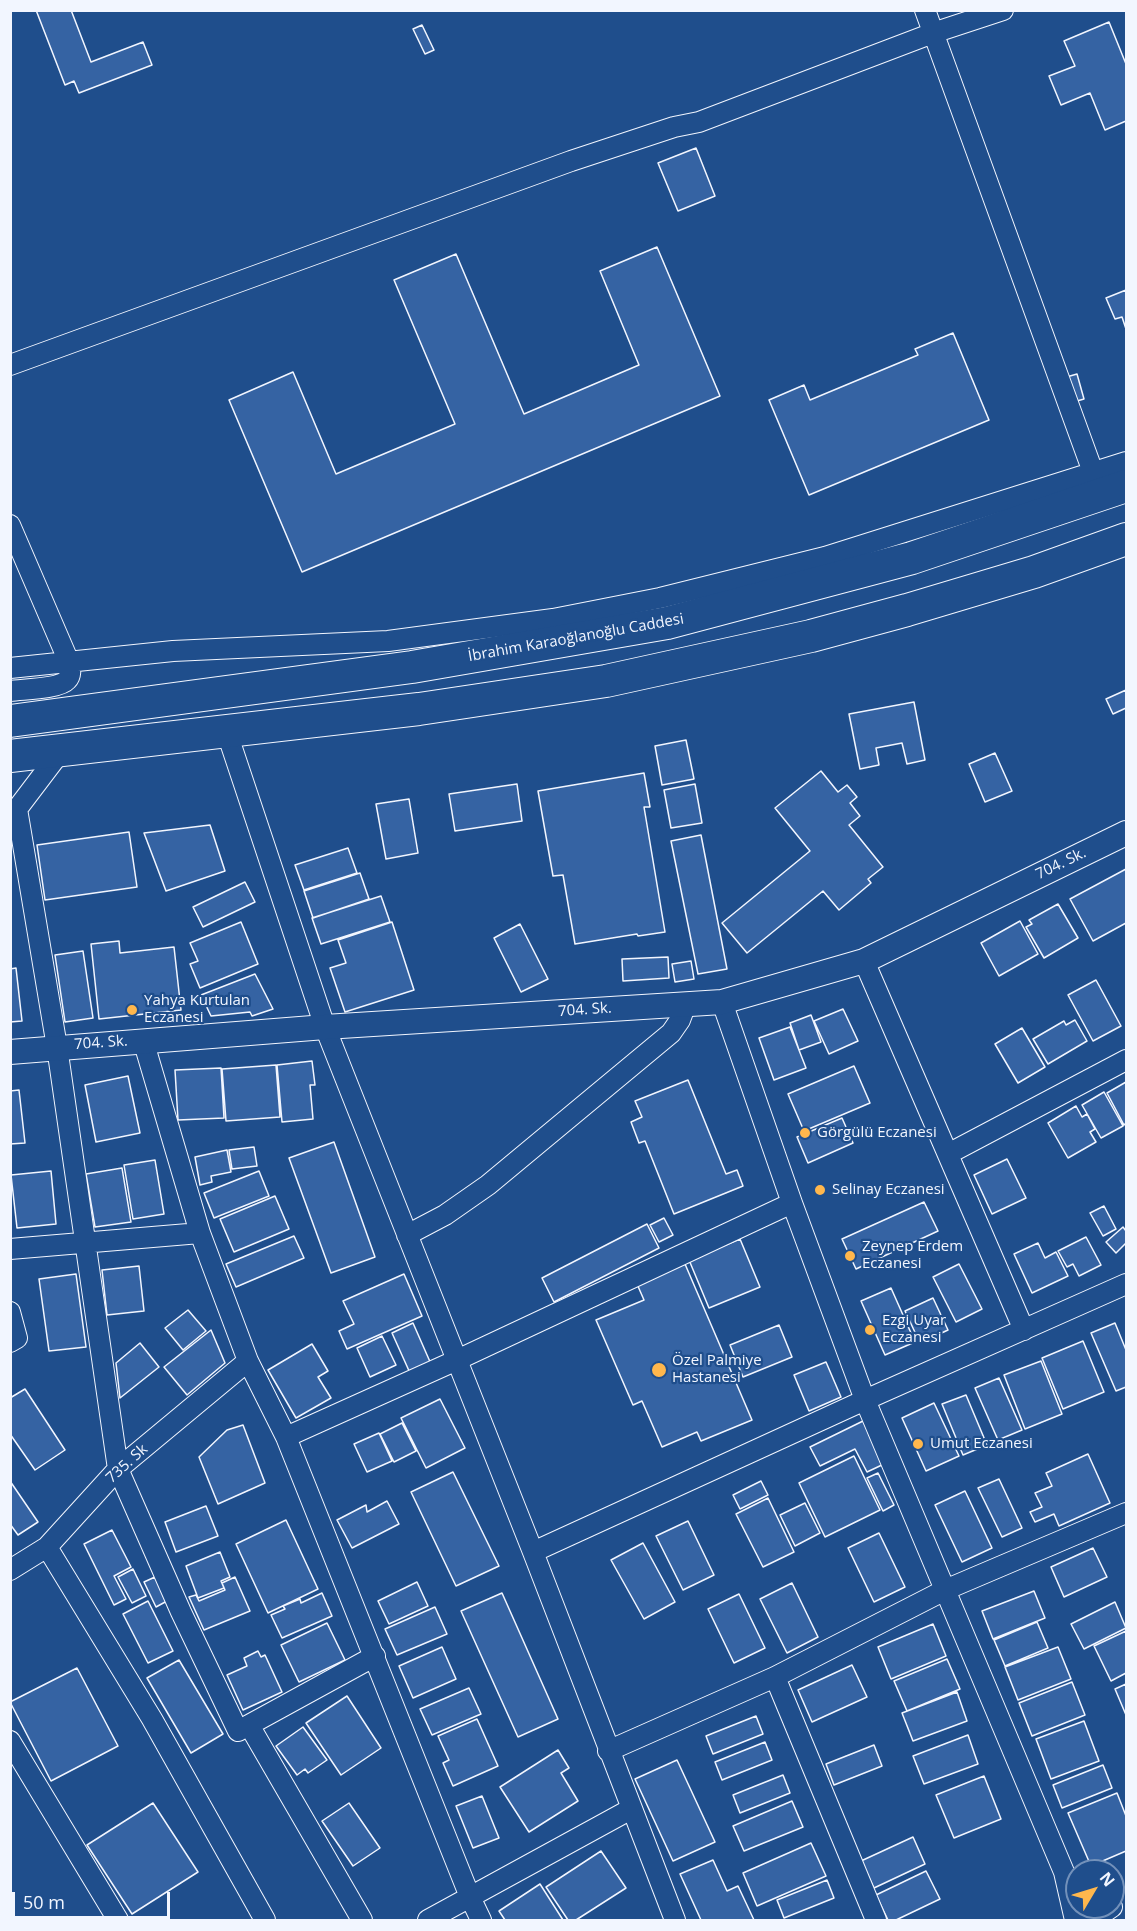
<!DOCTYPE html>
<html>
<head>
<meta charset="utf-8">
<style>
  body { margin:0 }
  #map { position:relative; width:1137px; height:1931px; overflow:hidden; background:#1f4e8c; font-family:"Open Sans",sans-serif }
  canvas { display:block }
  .frame { position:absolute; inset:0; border:12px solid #f2f6ff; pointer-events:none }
  .north { position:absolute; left:1065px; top:1859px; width:60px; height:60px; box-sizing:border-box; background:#1f4e8c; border:2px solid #7391ba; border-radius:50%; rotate:52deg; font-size:16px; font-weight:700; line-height:24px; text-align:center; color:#f2f6ff }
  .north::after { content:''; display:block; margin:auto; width:21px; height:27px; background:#ffb74d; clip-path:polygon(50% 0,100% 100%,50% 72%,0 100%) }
  .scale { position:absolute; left:12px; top:1892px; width:158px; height:27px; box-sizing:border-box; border:3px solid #f2f6ff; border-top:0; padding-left:8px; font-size:18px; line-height:21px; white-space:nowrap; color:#f2f6ff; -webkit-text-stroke:4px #1f4e8c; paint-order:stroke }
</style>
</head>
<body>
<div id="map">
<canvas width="1137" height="1931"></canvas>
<div class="frame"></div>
<div class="north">N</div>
<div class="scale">50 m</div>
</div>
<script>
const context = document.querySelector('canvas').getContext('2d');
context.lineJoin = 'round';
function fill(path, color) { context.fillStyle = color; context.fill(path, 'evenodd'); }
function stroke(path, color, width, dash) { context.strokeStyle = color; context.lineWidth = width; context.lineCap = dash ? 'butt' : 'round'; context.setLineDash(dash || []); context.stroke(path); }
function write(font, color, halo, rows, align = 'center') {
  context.font = font + ' "Open Sans",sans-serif'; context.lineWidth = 4.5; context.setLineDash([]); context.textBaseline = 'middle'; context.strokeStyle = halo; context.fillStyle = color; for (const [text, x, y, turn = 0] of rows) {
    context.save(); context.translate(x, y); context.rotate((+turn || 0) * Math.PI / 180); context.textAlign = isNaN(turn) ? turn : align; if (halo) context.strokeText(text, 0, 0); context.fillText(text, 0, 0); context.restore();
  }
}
const building = new Path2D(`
  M36,10H71L91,62L143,42L152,65L79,93L74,81L65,85Z
  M1109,22L1126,64V121L1105,130L1090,93L1061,105L1049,76L1075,66L1064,41Z
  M422,25L434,50L425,54L413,29Z
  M696,148L715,196L678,211L658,163Z
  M657,247L720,396L302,572L229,400L293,372L336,474L455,424L394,280L456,254L524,414L639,365L600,271Z
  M1126,290V329L1122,317L1115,319L1106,298Z
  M953,333L989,420L809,495L769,400L804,385L810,400L918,355L915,349Z
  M1077,374L1084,399L1070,403L1063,378Z
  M1126,690V708L1113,714L1106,699Z
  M914,702L925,760L907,764L902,743L876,748L879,765L860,769L849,714Z
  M686,740L694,779L662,785L655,746Z
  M995,753L1012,791L985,802L969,764Z
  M821,771L838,792L847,785L857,797L850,803L860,816L849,825L883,867L868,879L871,883L839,910L823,891L747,953L722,923L810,851L775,808Z
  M644,773L650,807H644L665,932L638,936L637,934L575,944L563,875L553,876L538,791Z
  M517,784L522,821L455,831L449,794Z
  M695,784L702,823L671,828L664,790Z
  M409,799L418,853L386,859L376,804Z
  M210,825L225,871L166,891L144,833Z
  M129,832L137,887L45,900L37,845Z
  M701,835L727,969L698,974L671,841Z
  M348,848L357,873L304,890L295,865Z
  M1126,869V923L1093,941L1070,899Z
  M360,873L369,899L313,918L304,891Z
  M245,882L255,902L203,927L193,907Z
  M381,896L390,922L321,944L312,918Z
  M1058,904L1078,938L1044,958L1026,927L1032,924L1029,920Z
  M1020,921L1038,954L999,976L981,943Z
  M241,922L258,964L200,988L190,964L198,961L190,943Z
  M392,922L414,990L345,1012L330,968L346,963L338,940Z
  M520,924L548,979L521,992L494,938Z
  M119,941L120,953L174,947L181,1010L99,1019L91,944Z
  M83,951L93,1018L65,1022L55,955Z
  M668,957L669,978L623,981L622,959Z
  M691,961L694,979L675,982L672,964Z
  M16,968L22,1021L10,1022V969Z
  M255,974L273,1009L252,1016L250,1012L211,1016L201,995Z
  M1096,980L1121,1026L1093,1041L1068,995Z
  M843,1009L858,1041L829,1054L814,1021Z
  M811,1015L821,1042L799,1050L790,1023Z
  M1075,1020L1087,1041L1048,1064L1033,1039L1064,1021L1066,1025Z
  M790,1027L806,1068L774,1080L759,1038Z
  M1022,1028L1045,1067L1018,1083L995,1044Z
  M312,1061L315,1085H310L313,1119L282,1122L277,1065Z
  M276,1065L280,1117L226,1121L222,1069Z
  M854,1066L870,1103L804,1131L788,1094Z
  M221,1068L224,1118L178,1120L175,1070Z
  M128,1076L140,1133L96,1142L85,1085Z
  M688,1080L726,1174L737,1170L743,1186L674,1214L645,1141L639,1143L631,1122L642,1117L635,1101Z
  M1126,1082V1123L1124,1125L1107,1093Z
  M19,1090L25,1143L10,1144V1091Z
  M1104,1092L1123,1126L1101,1138L1082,1105Z
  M1076,1106L1082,1117L1087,1114L1095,1129L1090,1132L1096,1142L1068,1158L1048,1123Z
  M842,1118L853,1143L808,1163L797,1137Z
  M334,1142L375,1257L331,1273L289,1158Z
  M254,1147L257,1166L232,1169L229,1150Z
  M227,1150L231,1172L211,1176L212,1182L200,1185L195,1157Z
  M1007,1159L1026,1198L992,1214L974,1175Z
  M155,1160L164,1214L133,1219L124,1165Z
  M122,1168L131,1222L95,1227L86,1174Z
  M51,1171L56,1224L17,1228L11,1175Z
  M259,1171L269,1196L214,1218L204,1193Z
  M275,1196L289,1229L234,1252L220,1219Z
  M924,1202L938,1231L856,1269L842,1239Z
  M1104,1206L1116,1229L1103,1236L1090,1213Z
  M664,1218L673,1235L659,1242L650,1225Z
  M647,1224L659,1248L554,1302L542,1278Z
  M1123,1227L1126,1231V1243L1116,1253L1106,1242Z
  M294,1236L304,1258L236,1287L226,1264Z
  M1086,1237L1101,1265L1079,1276L1073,1264L1067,1267L1058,1251Z
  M740,1239L760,1287L709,1308L689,1260Z
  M1038,1243L1045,1258L1056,1252L1068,1276L1032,1293L1014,1254Z
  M685,1264L752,1420L701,1441L697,1432L662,1447L642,1401L633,1405L596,1320L644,1300L637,1284Z
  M959,1264L982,1309L956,1322L933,1277Z
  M139,1266L144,1311L107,1315L102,1270Z
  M76,1274L86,1347L49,1351L39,1279Z
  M404,1274L422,1316L347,1349L339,1331L354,1324L343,1301Z
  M891,1288L915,1342L885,1355L861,1301Z
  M933,1298L948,1330L920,1343L905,1311Z
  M188,1310L206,1331L183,1350L165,1328Z
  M413,1323L431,1364L410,1373L392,1333Z
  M1115,1323L1126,1350V1387L1116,1391L1091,1333Z
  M779,1325L792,1357L743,1377L730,1345Z
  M211,1330L225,1363L187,1395L164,1367Z
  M382,1336L396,1365L370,1377L357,1348Z
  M1083,1341L1104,1392L1063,1409L1042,1358Z
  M140,1343L159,1367L120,1398L116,1363Z
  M312,1344L328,1371L318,1377L331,1398L296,1418L268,1370Z
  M1041,1361L1062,1414L1025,1429L1004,1375Z
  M826,1362L841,1397L809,1411L794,1375Z
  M999,1378L1022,1430L998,1440L975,1388Z
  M25,1389L65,1450L35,1470L10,1434V1398Z
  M966,1395L987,1445L963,1455L942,1404Z
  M440,1399L465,1448L426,1468L401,1418Z
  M934,1403L959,1456L926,1471L902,1418Z
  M863,1421L884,1464L867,1472L855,1449L820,1466L810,1447Z
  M402,1423L416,1451L394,1462L380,1434Z
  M243,1425L265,1483L218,1504L199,1457L227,1430Z
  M379,1433L392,1461L367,1472L354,1444Z
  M1088,1454L1110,1503L1059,1526L1054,1514L1035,1522L1030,1512L1042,1507L1035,1493L1052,1486L1046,1473Z
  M854,1456L880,1510L825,1537L799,1483Z
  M453,1472L499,1566L456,1586L411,1492Z
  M878,1473L894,1505L883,1511L867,1478Z
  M999,1479L1022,1528L1002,1537L978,1488Z
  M10,1481L38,1522L18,1535L10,1524Z
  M761,1481L768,1495L740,1509L733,1495Z
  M965,1491L992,1548L962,1562L935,1505Z
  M768,1498L794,1552L763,1567L736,1514Z
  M387,1501L399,1524L352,1548L337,1520L366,1505L367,1512Z
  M805,1503L820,1533L795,1546L780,1515Z
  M206,1506L218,1536L176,1552L165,1522Z
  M286,1520L318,1589L268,1613L236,1544Z
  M688,1521L714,1575L683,1590L656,1536Z
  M112,1530L131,1567L114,1576L126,1599L114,1605L84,1544Z
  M879,1533L905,1587L874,1602L848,1548Z
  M643,1543L675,1602L644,1619L611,1560Z
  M1093,1548L1107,1577L1064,1597L1051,1567Z
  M220,1552L230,1577L221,1581L224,1588L198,1598L186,1566Z
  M133,1569L146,1596L132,1603L118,1577Z
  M155,1577L167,1601L156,1607L144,1582Z
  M235,1577L250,1611L204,1630L189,1597L196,1595L199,1601L225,1590L222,1583Z
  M417,1582L428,1606L389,1624L378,1601Z
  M792,1583L818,1637L787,1653L760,1599Z
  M1034,1591L1045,1618L993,1639L982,1611Z
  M322,1593L332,1616L282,1638L271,1615L285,1609L283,1606L300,1599L301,1603Z
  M502,1593L558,1719L518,1737L461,1611Z
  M739,1594L765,1648L734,1663L708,1609Z
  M148,1601L173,1651L148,1663L123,1614Z
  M1115,1602L1126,1628L1084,1649L1071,1624Z
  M435,1607L447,1634L397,1655L385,1629Z
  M1037,1622L1048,1648L1005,1666L994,1640Z
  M327,1623L345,1660L299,1682L281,1645Z
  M933,1624L946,1656L891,1679L878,1647Z
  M1126,1631V1673L1111,1681L1094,1646Z
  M442,1647L456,1679L413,1698L399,1666Z
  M1058,1647L1071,1679L1018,1700L1005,1667Z
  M258,1651L261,1657L265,1655L282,1692L243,1710L227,1675L247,1666L244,1658Z
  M947,1659L960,1689L907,1711L894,1681Z
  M179,1660L223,1734L191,1753L147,1678Z
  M852,1665L867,1697L812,1722L798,1690Z
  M77,1668L118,1746L51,1781L10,1702Z
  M1072,1682L1085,1715L1032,1736L1019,1703Z
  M1126,1684V1715L1115,1689Z
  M469,1688L481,1714L432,1735L420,1709Z
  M957,1692L967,1721L913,1741L902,1713Z
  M347,1696L381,1748L341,1775L306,1723Z
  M756,1716L763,1734L713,1754L706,1736Z
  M477,1719L498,1766L453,1786L443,1763L449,1760L438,1736Z
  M1084,1721L1099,1761L1051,1779L1036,1739Z
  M303,1727L327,1760L308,1773L305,1769L297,1775L276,1746Z
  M968,1735L978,1764L924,1784L913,1756Z
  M765,1742L772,1760L722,1780L715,1762Z
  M874,1745L882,1766L834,1785L826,1764Z
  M558,1750L569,1768L561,1773L578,1801L529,1832L500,1787Z
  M677,1760L715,1842L673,1861L635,1779Z
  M1103,1765L1112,1788L1062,1808L1053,1785Z
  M783,1775L790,1793L740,1813L733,1795Z
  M984,1776L1001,1819L954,1838L936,1795Z
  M1117,1793L1126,1816V1851L1091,1866L1068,1813Z
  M482,1796L499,1838L473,1848L456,1806Z
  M792,1801L803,1827L744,1851L733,1826Z
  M153,1803L198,1872L132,1914L87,1845Z
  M349,1803L380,1848L353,1866L322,1821Z
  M913,1837L925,1864L874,1888L861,1861Z
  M811,1843L826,1876L757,1906L743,1873Z
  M601,1851L626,1888L576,1920H568L546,1887Z
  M713,1860L727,1891L738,1886L754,1920H701L680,1874Z
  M926,1871L940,1899L896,1920H888L876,1895Z
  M827,1880L834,1898L784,1918L777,1900Z
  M540,1884L563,1920H505L499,1911Z`);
fill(building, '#3563a3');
stroke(building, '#f2f6ff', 1.5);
const minor = new Path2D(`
  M925,10L1093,472
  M10,365L571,161L674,127L699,122L933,33L1003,10
  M10,525L69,662C70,668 72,675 67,680C59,689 23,689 10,691
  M10,668L173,651L388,641L553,619L660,598L825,557L1126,462
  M226,730L325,1027L533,1552L675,1920
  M17,809L57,1047L118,1469L181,1612L238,1731L375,1656
  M10,810L17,809L61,751
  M864,961L1024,1330
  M722,1002L792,1203L865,1400L1064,1872L1075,1920
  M143,1040L200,1233L248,1361L286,1437L470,1897L481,1920
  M948,1154L1126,1060
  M407,1235L445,1215L488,1185L671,1033L680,1020L686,1004
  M10,1249L200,1233
  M10,1312L17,1338L10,1342
  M286,1437L457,1360L792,1203
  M47,1547L152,1719L265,1920
  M533,1552L865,1400L1126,1284
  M10,1570L47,1547L118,1469L248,1361
  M775,1677L876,1920
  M249,1725L362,1920
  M10,1741L118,1920
  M608,1751L775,1677L945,1590L1126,1513
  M428,1920L631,1809
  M1093,1920L1112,1907`);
const tertiary = new Path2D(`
  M10,1052L325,1027L722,1002L864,961L1126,833`);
const trunk = new Path2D(`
  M10,721L412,667L667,623L912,558L1126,486
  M10,756L419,709L606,681L811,636L907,610L1034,572L1126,539`);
stroke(minor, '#f2f6ff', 22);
stroke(tertiary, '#f2f6ff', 26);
stroke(trunk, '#f2f6ff', 34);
stroke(minor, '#1f4e8c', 20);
stroke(tertiary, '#1f4e8c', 24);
stroke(trunk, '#1f4e8c', 32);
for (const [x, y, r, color] of [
  [132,1010,6,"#ffb74d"],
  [805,1133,6,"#ffb74d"],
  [820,1190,6,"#ffb74d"],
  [850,1256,6,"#ffb74d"],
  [870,1330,6,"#ffb74d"],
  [659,1370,8,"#ffb74d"],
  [918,1444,6,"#ffb74d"]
]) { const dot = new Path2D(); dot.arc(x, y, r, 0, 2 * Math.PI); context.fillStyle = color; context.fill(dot); stroke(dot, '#1f4e8c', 2); }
write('15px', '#f2f6ff', '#1f4e8c', [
  ["İbrahim Karaoğlanoğlu Caddesi",576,638,-10],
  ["704. Sk.",1061,864,-26],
  ["704. Sk.",585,1010,-4],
  ["704. Sk.",101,1043,-4],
  ["735. Sk",127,1464,-42]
]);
write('15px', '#f2f6ff', '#1f4e8c', [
  ["Yahya Kurtulan",144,1001],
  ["Eczanesi",144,1018],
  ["Görgülü Eczanesi",817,1133],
  ["Selinay Eczanesi",832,1190],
  ["Zeynep Erdem",862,1247],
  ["Eczanesi",862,1264],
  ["Ezgi Uyar",882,1321],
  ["Eczanesi",882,1338],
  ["Özel Palmiye",672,1361],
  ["Hastanesi",672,1378],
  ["Umut Eczanesi",930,1444]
], 'left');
</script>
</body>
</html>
